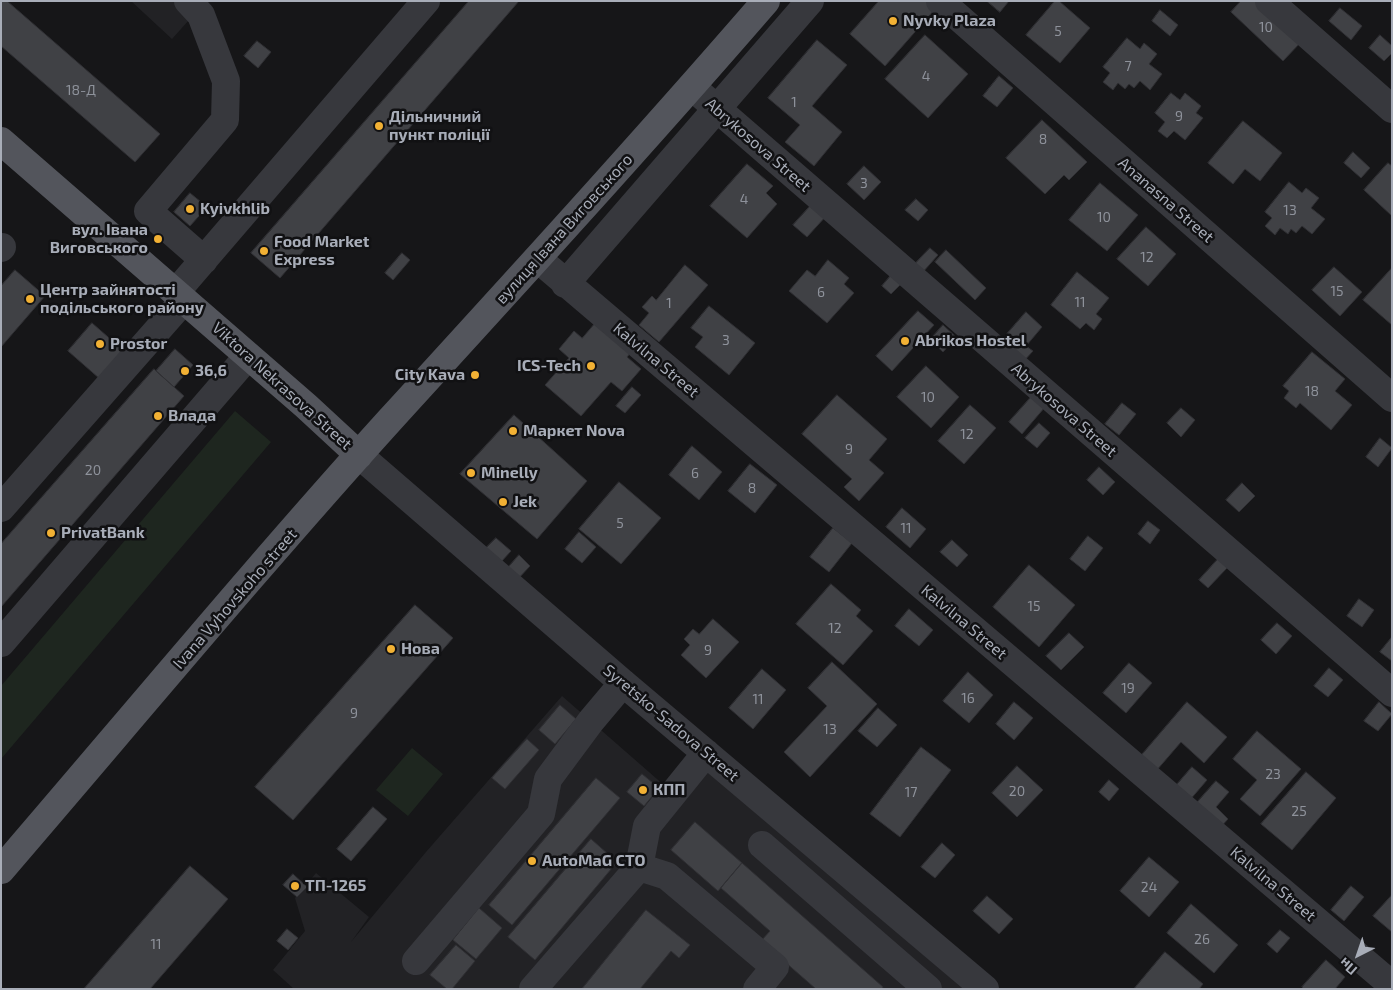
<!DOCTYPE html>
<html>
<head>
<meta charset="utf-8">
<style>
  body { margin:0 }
  #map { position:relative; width:1393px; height:990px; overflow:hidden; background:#161618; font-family:"Exo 2",sans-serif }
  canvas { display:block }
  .frame { position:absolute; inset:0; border:2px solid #a8adb8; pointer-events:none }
  .north { position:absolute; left:1333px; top:930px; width:50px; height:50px; -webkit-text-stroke:4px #111113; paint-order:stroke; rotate:221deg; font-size:14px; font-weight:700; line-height:20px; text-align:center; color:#a8adb8 }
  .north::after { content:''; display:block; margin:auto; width:18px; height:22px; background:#a8adb8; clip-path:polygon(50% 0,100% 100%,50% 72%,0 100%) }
</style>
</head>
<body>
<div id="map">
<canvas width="1393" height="990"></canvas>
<div class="frame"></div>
<div class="north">Пн</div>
</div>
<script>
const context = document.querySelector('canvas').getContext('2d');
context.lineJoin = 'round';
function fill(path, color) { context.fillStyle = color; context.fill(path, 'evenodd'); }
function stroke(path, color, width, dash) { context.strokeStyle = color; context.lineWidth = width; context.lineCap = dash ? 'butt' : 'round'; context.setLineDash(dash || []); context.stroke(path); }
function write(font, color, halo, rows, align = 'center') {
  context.font = font + ' "Exo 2",sans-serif'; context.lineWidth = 5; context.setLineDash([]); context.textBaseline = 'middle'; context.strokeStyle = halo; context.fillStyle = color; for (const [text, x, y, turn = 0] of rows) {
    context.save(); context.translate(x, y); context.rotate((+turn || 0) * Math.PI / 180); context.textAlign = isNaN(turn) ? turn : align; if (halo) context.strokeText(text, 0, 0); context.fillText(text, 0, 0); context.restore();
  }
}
fill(new Path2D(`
  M131,1H206L172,39Z
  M562,696L673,793L709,769L969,989H294L273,970L305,931L295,898L316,873L369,917L351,942L426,852Z`), '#222225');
fill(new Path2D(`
  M235,411L271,442L1,759V686Z
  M412,748L443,774L408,816L376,790Z`), '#1e261f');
const building = new Path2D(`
  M1,1H7L160,134L135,162L1,46Z
  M469,1H519L280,278L251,253Z
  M879,1H929L936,8L885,66L850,34Z
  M987,1H1009L1000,12Z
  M1055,1H1059L1090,28L1060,63L1026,35Z
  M1241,1H1258L1301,42L1283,61L1231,12Z
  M1340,8L1362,26L1351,40L1329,21Z
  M1160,10L1178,25L1170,36L1152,21Z
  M925,35L968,74L928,118L885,79Z
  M1380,35L1392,46V53L1384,61L1369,48Z
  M1127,38L1140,49L1144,43L1157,54L1149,64L1162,74L1150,90L1140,81L1134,88L1129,84L1125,89L1118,83L1113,90L1103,82L1110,73L1103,67Z
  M817,40L847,65L812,106L842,132L814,166L785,142L800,125L768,98Z
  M257,41L271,52L258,68L244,56Z
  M999,76L1013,88L997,107L983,96Z
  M1171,93L1180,100L1185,93L1201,106L1196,113L1203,118L1185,140L1174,131L1167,138L1158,131L1165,122L1155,113Z
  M1042,120L1087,162L1069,180L1064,175L1045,194L1006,158Z
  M1243,121L1282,153L1260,181L1245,169L1233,184L1208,163Z
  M1353,152L1370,168L1361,178L1344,163Z
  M1388,163L1392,166V216L1364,190Z
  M747,164L773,186L766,193L777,204L747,238L710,206Z
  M864,166L881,182L864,200L847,184Z
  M1289,182L1302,193L1306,188L1319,198L1311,208L1325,219L1312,234L1302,226L1296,233L1291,229L1288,234L1280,228L1275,235L1265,226L1272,218L1265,212Z
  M1100,183L1138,215L1107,251L1069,220Z
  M190,193L207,207L190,226L174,212Z
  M916,199L928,210L918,221L905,210Z
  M813,203L827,215L807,237L793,225Z
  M1146,227L1176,254L1148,286L1117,259Z
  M930,248L938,255L922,273L913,266Z
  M946,250L986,288L975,300L935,262Z
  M402,253L410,260L393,280L385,273Z
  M828,260L849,278L844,284L854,293L827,323L789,291L807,270L815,276Z
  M685,265L708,285L659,342L639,325L649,313L642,307L652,296L656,300Z
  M1334,267L1362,292L1340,316L1312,290Z
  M1392,268V325L1363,300Z
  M15,270L45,296L1,347V286Z
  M1077,272L1109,298L1096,314L1102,319L1094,330L1086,323L1080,329L1051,305Z
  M893,273L903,282L891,294L882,286Z
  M709,306L755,343L729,375L695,347L703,337L691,328Z
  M918,311L934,325L892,371L876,356Z
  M1026,312L1042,327L1026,346L1033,351L1023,362L1000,342Z
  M598,320L632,351L627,357L641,369L622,391L611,382L581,416L545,385L569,358L559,349L574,331L582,338Z
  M92,323L124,351L100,379L68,351Z
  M943,325L956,337L943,352L930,340Z
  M175,349L193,365L174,387L156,371Z
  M1312,352L1345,379L1335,391L1352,405L1331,430L1300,403L1296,408L1284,398L1289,391L1283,386Z
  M926,366L959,397L931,428L897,397Z
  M154,369L184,396L1,607V544Z
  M632,387L641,395L625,413L616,406Z
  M837,395L887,439L869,460L884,473L859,501L844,487L852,479L802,434Z
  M1032,396L1045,407L1022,434L1009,422Z
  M1122,403L1136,414L1119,435L1105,424Z
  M970,405L996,428L964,464L938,441Z
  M1181,408L1195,420L1181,437L1167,423Z
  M514,415L587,481L537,539L460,474Z
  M1039,423L1050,433L1037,448L1025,438Z
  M1380,438L1392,448L1378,467L1366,457Z
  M692,446L722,472L699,500L669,475Z
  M750,464L777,485L755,513L728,491Z
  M1099,467L1115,482L1103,495L1087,480Z
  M619,482L661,518L621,564L579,529Z
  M1242,483L1255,496L1239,512L1226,500Z
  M902,508L926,529L910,548L886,527Z
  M1148,521L1160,530L1150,544L1138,534Z
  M833,528L852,543L829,572L810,557Z
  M579,532L596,547L582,563L565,549Z
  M1088,536L1103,548L1085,571L1070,559Z
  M496,538L511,551L501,562L486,548Z
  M952,540L968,555L957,567L940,552Z
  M519,555L530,566L517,580L506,570Z
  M1218,559L1227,568L1208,588L1199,580Z
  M1029,565L1075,605L1039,647L993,607Z
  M831,584L861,610L856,616L873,631L843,665L796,624Z
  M1359,599L1374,610L1362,627L1347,616Z
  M415,605L453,638L293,820L255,787Z
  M909,609L933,630L919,646L895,626Z
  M713,619L739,642L706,678L681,655L690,645L684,639L693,629L699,634Z
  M1277,623L1292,636L1276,654L1261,640Z
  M1069,633L1084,647L1061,670L1046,656Z
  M1392,637V661L1380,652Z
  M832,662L877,704L810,777L784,752L827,706L808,688Z
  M1129,663L1152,683L1126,713L1103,693Z
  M1329,668L1343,680L1328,697L1314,686Z
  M762,669L786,690L753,729L729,708Z
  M968,672L993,695L969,723L943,701Z
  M1014,702L1033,718L1014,740L996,724Z
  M1187,702L1227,737L1204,763L1181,742L1156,771L1140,757Z
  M1379,702L1392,714L1378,731L1364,721Z
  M560,705L576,719L555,744L539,730Z
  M878,708L897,725L877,747L858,731Z
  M1257,731L1301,769L1260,816L1240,799L1257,780L1233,759Z
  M527,739L539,750L505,789L492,778Z
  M921,747L951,770L900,837L870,814Z
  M1017,766L1043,790L1017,817L992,793Z
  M1192,767L1207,780L1189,801L1174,788Z
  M1306,772L1336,798L1292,850L1261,824Z
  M642,774L659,788L644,806L627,792Z
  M596,778L620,798L512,925L489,905Z
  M1109,780L1119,789L1109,801L1099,792Z
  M1216,781L1229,792L1216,807L1228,819L1219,829L1194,806Z
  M373,807L387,819L351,861L337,849Z
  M695,822L742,863L718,891L671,850Z
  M591,839L617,862L535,960L508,937Z
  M942,843L955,855L935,878L921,867Z
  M1149,857L1179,882L1149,917L1120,891Z
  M742,863L883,987L882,989H816L761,941L770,931L721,888Z
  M190,866L228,899L150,989H84Z
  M293,874L307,887L297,897L283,885Z
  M1351,886L1364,897L1344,921L1331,910Z
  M1392,895V932L1373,916Z
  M987,896L1013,919L999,934L973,911Z
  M1191,904L1238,945L1214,973L1167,933Z
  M479,908L502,928L476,959L453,940Z
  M646,910L690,945L679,958L671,951L640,989H582Z
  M287,929L298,938L288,950L277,941Z
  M1280,930L1290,938L1277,953L1267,944Z
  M456,945L475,961L452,989H447L430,975Z
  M1165,952L1203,984L1199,989H1134Z
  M1326,960L1345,977L1335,989H1304L1302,987Z`);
fill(building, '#404145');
stroke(building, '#303034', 1);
stroke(new Path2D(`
  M188,1L201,15L226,81L225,120L148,211L204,260
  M940,1L1392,398
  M1269,1L1392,109
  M692,87L1392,693
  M1,248L2,247
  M538,259L1392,985
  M565,284L810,1
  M176,292L426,1
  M359,455L623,683L985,989
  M1,508L184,300
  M1,643L248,356
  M762,845L928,989
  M639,867L667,876L775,967L757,989
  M416,961L541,814L548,779L591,721L623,683
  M533,989L639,867L647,826L706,753`), '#37383d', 28);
stroke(new Path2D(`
  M1,141L306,406L359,455
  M1,870C130,720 257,567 389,421C516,282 643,143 766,1`), '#53555c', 28);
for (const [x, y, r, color] of [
  [893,21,5,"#f2b134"],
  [379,126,5,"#f2b134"],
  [190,209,5,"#f2b134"],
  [158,239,5,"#f2b134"],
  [264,251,5,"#f2b134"],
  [30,299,5,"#f2b134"],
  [905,341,5,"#f2b134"],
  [100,344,5,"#f2b134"],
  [591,366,5,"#f2b134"],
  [185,371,5,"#f2b134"],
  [475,375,5,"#f2b134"],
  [158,416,5,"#f2b134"],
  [513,431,5,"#f2b134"],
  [471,473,5,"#f2b134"],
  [503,502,5,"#f2b134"],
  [51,533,5,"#f2b134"],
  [391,649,5,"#f2b134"],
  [643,790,5,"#f2b134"],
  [532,861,5,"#f2b134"],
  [295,886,5,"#f2b134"]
]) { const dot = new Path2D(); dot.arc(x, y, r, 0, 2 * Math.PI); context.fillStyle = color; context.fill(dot); stroke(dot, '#111113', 2); }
write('14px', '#8e929b', null, [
  ["10",1266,27],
  ["5",1058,31],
  ["7",1128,66],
  ["4",926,76],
  ["18-Д",81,90],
  ["1",794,102],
  ["9",1179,116],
  ["8",1043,139],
  ["3",864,183],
  ["4",744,199],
  ["13",1290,210],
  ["10",1104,217],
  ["12",1147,257],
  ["15",1337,291],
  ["6",821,292],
  ["11",1080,302],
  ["1",669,303],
  ["3",726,340],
  ["18",1312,391],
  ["10",928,397],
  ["12",967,434],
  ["9",849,449],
  ["20",93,470],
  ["6",695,473],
  ["8",752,488],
  ["5",620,523],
  ["11",906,528],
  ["15",1034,606],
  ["12",835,628],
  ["9",708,650],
  ["19",1128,688],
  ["16",968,698],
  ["11",758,699],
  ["9",354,713],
  ["13",830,729],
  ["23",1273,774],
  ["20",1017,791],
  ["17",911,792],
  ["25",1299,811],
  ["24",1149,887],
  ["26",1202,939],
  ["11",156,944]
]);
write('bold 16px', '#a8adb8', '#111113', [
  ["Nyvky Plaza",903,21],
  ["Дільничний",389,117],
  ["пункт поліції",389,135],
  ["Kyivkhlib",200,209],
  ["вул. Івана",148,230,"right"],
  ["Виговського",148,248,"right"],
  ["Food Market",274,242],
  ["Express",274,260],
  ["Центр зайнятості",40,290],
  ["подільського району",40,308],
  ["Abrikos Hostel",915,341],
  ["Prostor",110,344],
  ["ICS-Tech",581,366,"right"],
  ["36,6",195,371],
  ["City Kava",465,375,"right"],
  ["Влада",168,416],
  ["Маркет Nova",523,431],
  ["Minelly",481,473],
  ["Jek",513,502],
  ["PrivatBank",61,533],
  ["Нова",401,649],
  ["КПП",653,790],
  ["AutoMaG СТО",542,861],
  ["ТП-1265",305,886]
], 'left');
write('16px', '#a8adb8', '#111113', [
  ["Abrykosova Street",758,145,41],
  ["Ananasna Street",1166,200,41],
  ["вулиця Івана Виговського",564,229,-48],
  ["Kalvilna Street",656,360,40],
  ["Viktora Nekrasova Street",282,386,42],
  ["Abrykosova Street",1064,410,41],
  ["Ivana Vyhovskoho street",235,599,-49],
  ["Kalvilna Street",964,622,40],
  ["Syretsko-Sadova Street",671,723,40],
  ["Kalvilna Street",1273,884,40]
]);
</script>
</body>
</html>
